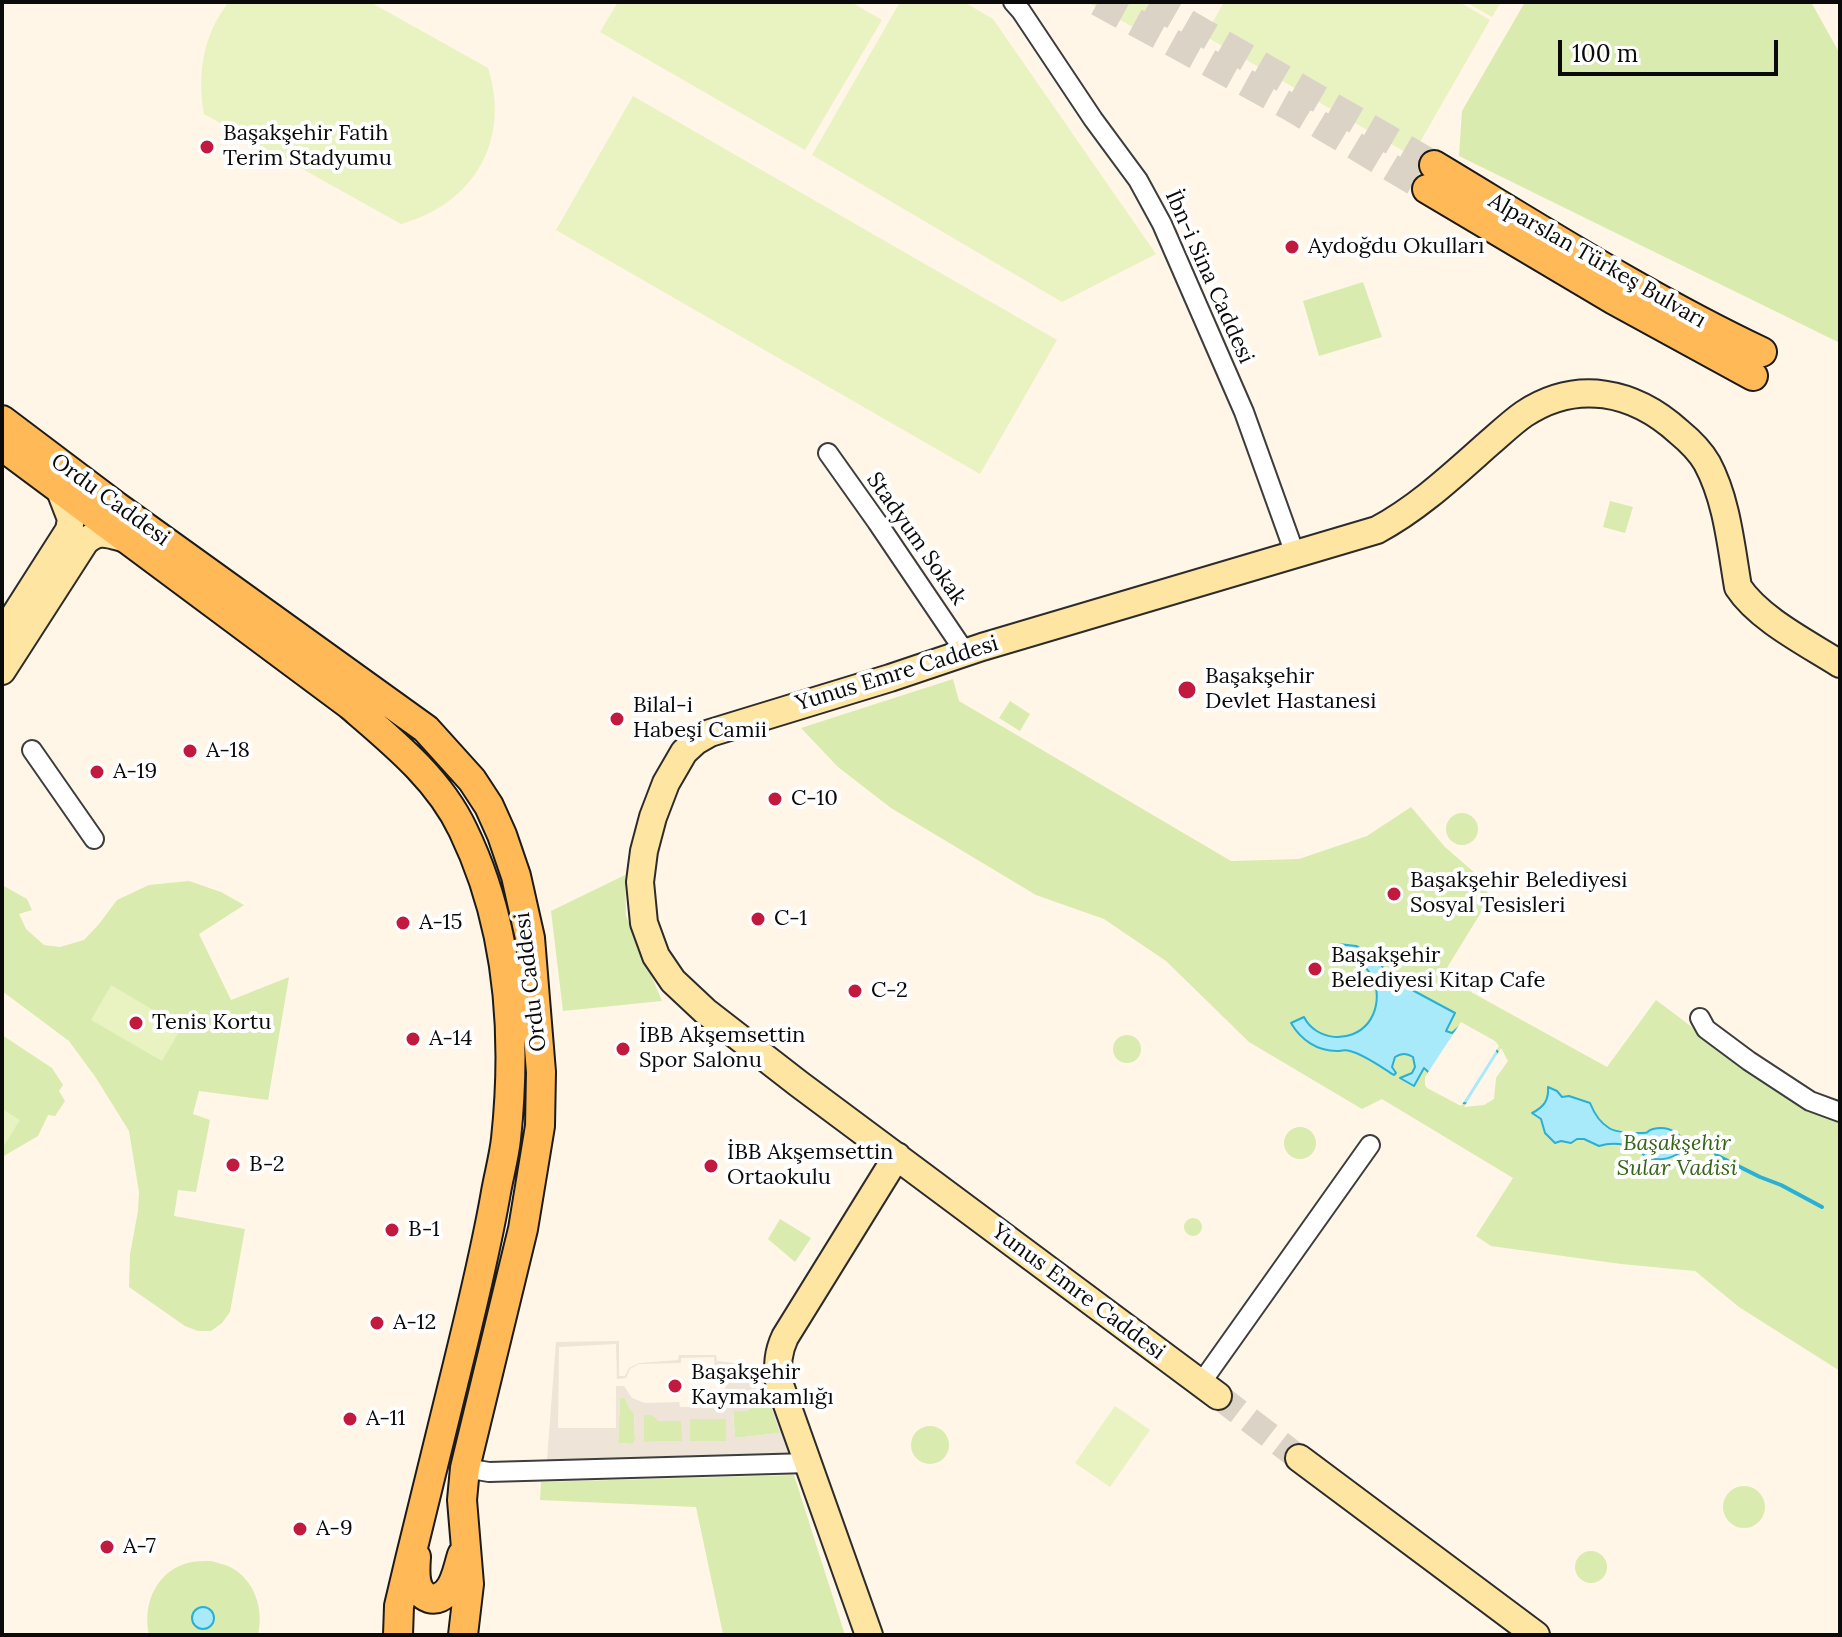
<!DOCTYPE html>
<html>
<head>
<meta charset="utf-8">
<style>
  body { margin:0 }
  #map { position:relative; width:1842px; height:1637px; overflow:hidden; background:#fff6e7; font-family:Lora,serif }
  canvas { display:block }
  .frame { position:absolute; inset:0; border:4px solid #0a0a0a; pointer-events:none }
  .scale { position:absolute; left:1558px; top:40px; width:220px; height:36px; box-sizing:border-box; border:4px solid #0a0a0a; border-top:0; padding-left:10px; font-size:24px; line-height:28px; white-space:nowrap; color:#0a0a0a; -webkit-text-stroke:6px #fff; paint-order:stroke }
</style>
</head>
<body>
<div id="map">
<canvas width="1842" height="1637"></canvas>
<div class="frame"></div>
<div class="scale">100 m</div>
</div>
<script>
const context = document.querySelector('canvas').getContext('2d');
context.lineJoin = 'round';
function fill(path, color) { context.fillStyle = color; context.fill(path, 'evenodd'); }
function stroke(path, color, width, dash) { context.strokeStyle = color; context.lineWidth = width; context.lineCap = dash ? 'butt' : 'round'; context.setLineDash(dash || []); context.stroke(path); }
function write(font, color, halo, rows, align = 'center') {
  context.font = font + ' Lora,serif'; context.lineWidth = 8; context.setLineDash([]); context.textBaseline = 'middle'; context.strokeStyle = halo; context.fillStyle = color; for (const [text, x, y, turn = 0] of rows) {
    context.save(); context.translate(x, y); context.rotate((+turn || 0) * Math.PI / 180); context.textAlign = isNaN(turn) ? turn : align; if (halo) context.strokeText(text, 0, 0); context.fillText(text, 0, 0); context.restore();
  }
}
fill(new Path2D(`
  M1525,2H1811L1840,54V343L1459,156L1462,111Z
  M1363,282L1382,337L1319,356L1303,301Z
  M1610,501L1633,507L1625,533L1603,527Z
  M953,679L959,701L1231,861L1299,859L1367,836L1411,807L1445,847L1475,873L1480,884L1491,896L1442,976L1607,1067L1656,1000C1715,1043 1772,1095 1840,1123V1371L1739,1307L1695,1271L1621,1264L1491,1246L1476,1236L1513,1178L1382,1099L1362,1109L1249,1042L1166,961L1104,919L1036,895L891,808L838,767L801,728Z
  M1010,701L1030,714L1020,731L999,718Z
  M1446 829a16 16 0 1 1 32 0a16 16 0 1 1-32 0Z
  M625,875L626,916L662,1001L563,1011L551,911Z
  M189,881L221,892L244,905L199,934L231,1000L289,977L268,1100L199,1091L193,1114L210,1120L196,1192L178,1190L174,1216L245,1229L230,1312L222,1323L211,1331H198L185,1326L129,1287L130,1254L138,1211L139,1192L129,1131L96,1078L69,1041L2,991V885L27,899L32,910L19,914L26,929L44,945L60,947L84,940L99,924L117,900L149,885Z
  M2,1035L52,1068L63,1085L59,1091L65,1101L55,1116L48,1115L38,1136L2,1157Z
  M1113 1049a14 14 0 1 1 28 0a14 14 0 1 1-28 0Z
  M1284 1143a16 16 0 1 1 32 0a16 16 0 1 1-32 0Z
  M1184 1227a9 9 0 1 1 18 0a9 9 0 1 1-18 0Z
  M780,1219L811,1238L795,1262L768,1239Z
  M764,1397H768L780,1433L735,1438L733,1410C748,1411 754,1408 764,1397Z
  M620,1398H625L630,1409L634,1413L635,1440L633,1444L618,1443Z
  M644,1415H653L659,1421H682V1441L644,1442Z
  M690,1419H726V1441H690Z
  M911 1445a19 19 0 1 1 38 0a19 19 0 1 1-38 0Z
  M794,1475L845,1635H715L723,1634L696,1507L540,1500L541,1482Z
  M1723 1507a21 21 0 1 1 42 0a21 21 0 1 1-42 0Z
  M1575 1567a16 16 0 1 1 32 0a16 16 0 1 1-32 0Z
  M211,1561C217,1563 224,1564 230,1567C255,1580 264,1609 258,1635H149C142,1603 157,1569 192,1562C197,1561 205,1561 211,1561Z`), '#d9ebaf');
fill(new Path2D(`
  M229,2H370L488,68C511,140 474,204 401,224L204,114C197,74 203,34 229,2Z
  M618,2H851L882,20L805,150L600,32Z
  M900,2H964L993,19L1156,254L1062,302L812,155Z
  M1087,2H1177L1155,39Z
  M1224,2H1459L1490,20L1412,156L1205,36Z
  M1466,2H1501L1492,17Z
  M633,96L1057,340L980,474L556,230Z
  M111,985L182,1027L162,1061L91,1020Z
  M2,1109L20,1120L2,1149Z
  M1115,1406L1150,1430L1110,1487L1075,1463Z`), '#e9f2c1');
fill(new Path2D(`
  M619,1341V1376H625L629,1368L639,1363L678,1360L679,1355H716L717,1361L742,1364L755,1377L774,1388L798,1454L788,1456L547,1460L556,1342ZM616,1344L617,1379L626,1378L630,1369L639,1364L681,1363V1358L714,1357L715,1371H725V1390L716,1391V1406L680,1407L679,1402L645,1403L632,1398L624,1386H616V1428H558L559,1347ZM764,1397H767L780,1433L735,1438L733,1411H747L756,1406ZM620,1398H625L630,1409L634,1413L635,1440L633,1444L618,1443ZM644,1415H653L659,1421H681L682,1441L644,1442ZM690,1419H726V1441H690Z`), '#eee4d7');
const water = new Path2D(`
  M1338,944L1356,946L1369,953L1382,966L1390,978L1455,1013L1446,1031L1452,1033L1460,1026C1478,1036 1494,1043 1504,1061L1468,1104L1460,1102L1424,1068L1414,1086L1400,1078L1412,1073L1415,1067L1413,1057C1406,1053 1402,1053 1395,1057L1392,1067L1396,1073L1394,1075C1381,1067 1365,1055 1350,1051C1344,1049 1343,1051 1337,1051C1317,1051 1301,1040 1291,1023L1304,1017C1316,1041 1351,1044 1368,1023C1384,1003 1378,966 1351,960C1347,959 1342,960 1338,960Z
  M1548,1087L1557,1091L1562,1097L1569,1096L1590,1103C1594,1113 1599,1122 1609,1128C1617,1133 1632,1133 1641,1133C1654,1132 1642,1133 1653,1129C1668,1125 1687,1134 1683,1151C1670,1159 1662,1161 1647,1158C1636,1145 1616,1141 1599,1146L1584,1139H1577L1571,1143L1561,1141L1555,1143L1545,1133L1541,1119L1532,1113C1544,1107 1549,1100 1548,1087Z
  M192 1618a11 11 0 1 1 22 0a11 11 0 1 1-22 0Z`);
fill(water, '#a8eafa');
stroke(water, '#2aafd6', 2);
fill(new Path2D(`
  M1461,1022L1495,1041L1499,1046L1461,1106L1427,1088L1425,1085V1077Z
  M1501,1048L1508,1061L1496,1078L1494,1099L1484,1105L1464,1107Z`), '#fff6e7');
stroke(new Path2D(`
  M1716,1155L1760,1177L1781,1185L1822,1207`), '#2aafd6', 4);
stroke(new Path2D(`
  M1218,1396L1299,1458`), '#dad3c6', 26, [26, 13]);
stroke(new Path2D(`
  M1098,2L1292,108L1427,189
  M1150,2L1434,165`), '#dad3c6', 28, [28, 14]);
const street = new Path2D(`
  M1013,2L1021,11L1093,119L1138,180L1162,224L1244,412L1295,554
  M828,453L877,522L965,652
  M32,750L94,839
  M1700,1018L1706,1029L1749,1061L1810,1101L1840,1112
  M1201,1383L1370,1145
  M465,1468L489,1472L809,1463`);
const secondary = new Path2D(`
  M2,635L69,530L71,519L59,488
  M2,671L85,542C99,528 110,535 127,539
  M1218,1396L799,1084L705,1011L673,981L656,956L644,923L640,882L644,851L653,817L666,783L684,752L696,741L710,733L890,678L982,647L1377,530C1418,508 1452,476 1487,445C1499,435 1511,423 1524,414C1577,379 1634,391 1679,432C1690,441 1700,451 1707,463C1727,500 1731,546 1738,587C1759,619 1807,643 1840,664
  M1299,1458L1536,1635
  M869,1635L779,1382C777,1365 778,1352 785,1337L897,1156`);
const primary = new Path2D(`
  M1434,165C1542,230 1648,298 1762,352
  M1427,189L1614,300L1753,376
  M2,420L116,506L426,729L472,780L489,806L502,835L516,876L530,938L541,1072L540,1126L523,1229L465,1468L462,1500L469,1584L463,1635
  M2,446L350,705C393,742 439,779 463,830C509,925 517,1035 506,1139C504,1157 499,1175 496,1192C486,1250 472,1307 458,1364C438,1444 418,1525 399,1606L398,1635
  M416,1557C415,1571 413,1592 429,1598C436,1600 442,1597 447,1592C456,1583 458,1567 462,1555`);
stroke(street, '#3d3d3d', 22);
stroke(secondary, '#2c2c2c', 30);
stroke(primary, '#1b1b1b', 32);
stroke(street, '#fff', 18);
stroke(secondary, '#ffe5a2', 26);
stroke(primary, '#ffb957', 28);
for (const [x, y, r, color] of [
  [207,147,8,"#c21a3f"],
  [1292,247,8,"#c21a3f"],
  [1187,690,10,"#c21a3f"],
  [617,719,8,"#c21a3f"],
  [190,751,8,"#c21a3f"],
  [97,772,8,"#c21a3f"],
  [775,799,8,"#c21a3f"],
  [1394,894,8,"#c21a3f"],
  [758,919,8,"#c21a3f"],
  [403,923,8,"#c21a3f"],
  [1315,969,8,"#c21a3f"],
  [855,991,8,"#c21a3f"],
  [136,1023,8,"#c21a3f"],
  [413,1039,8,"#c21a3f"],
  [623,1049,8,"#c21a3f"],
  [233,1165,8,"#c21a3f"],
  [711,1166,8,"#c21a3f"],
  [392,1230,8,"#c21a3f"],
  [377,1323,8,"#c21a3f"],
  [675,1386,8,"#c21a3f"],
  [350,1419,8,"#c21a3f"],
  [300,1529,8,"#c21a3f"],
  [107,1547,8,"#c21a3f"]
]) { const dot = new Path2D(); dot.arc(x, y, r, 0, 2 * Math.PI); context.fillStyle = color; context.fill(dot); stroke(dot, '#fff', 3); }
write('22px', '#0a0a0a', '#fff', [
  ["Başakşehir Fatih",223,134],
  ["Terim Stadyumu",223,159],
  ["Aydoğdu Okulları",1308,247],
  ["Başakşehir",1205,677],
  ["Devlet Hastanesi",1205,702],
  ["Bilal-i",633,706],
  ["Habeşi Camii",633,731],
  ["A-18",206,751],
  ["A-19",113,772],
  ["C-10",791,799],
  ["Başakşehir Belediyesi",1410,881],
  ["Sosyal Tesisleri",1410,906],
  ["C-1",774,919],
  ["A-15",419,923],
  ["Başakşehir",1331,956],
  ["Belediyesi Kitap Cafe",1331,981],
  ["C-2",871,991],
  ["Tenis Kortu",152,1023],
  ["İBB Akşemsettin",639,1036],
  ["Spor Salonu",639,1061],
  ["A-14",429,1039],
  ["İBB Akşemsettin",727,1153],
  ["Ortaokulu",727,1178],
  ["B-2",249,1165],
  ["B-1",408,1230],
  ["A-12",393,1323],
  ["Başakşehir",691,1373],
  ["Kaymakamlığı",691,1398],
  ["A-11",366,1419],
  ["A-9",316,1529],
  ["A-7",123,1547]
], 'left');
write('22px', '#0a0a0a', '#fff', [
  ["Alparslan Türkeş Bulvarı",1597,261,30],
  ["İbn-i Sina Caddesi",1209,277,66],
  ["Ordu Caddesi",110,500,36],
  ["Stadyum Sokak",916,539,55],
  ["Yunus Emre Caddesi",897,674,-17],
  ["Ordu Caddesi",531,982,-97],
  ["Yunus Emre Caddesi",1078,1292,37]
]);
write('italic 22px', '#356517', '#fff', [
  ["Başakşehir",1677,1144],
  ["Sular Vadisi",1677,1169]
]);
</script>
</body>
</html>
